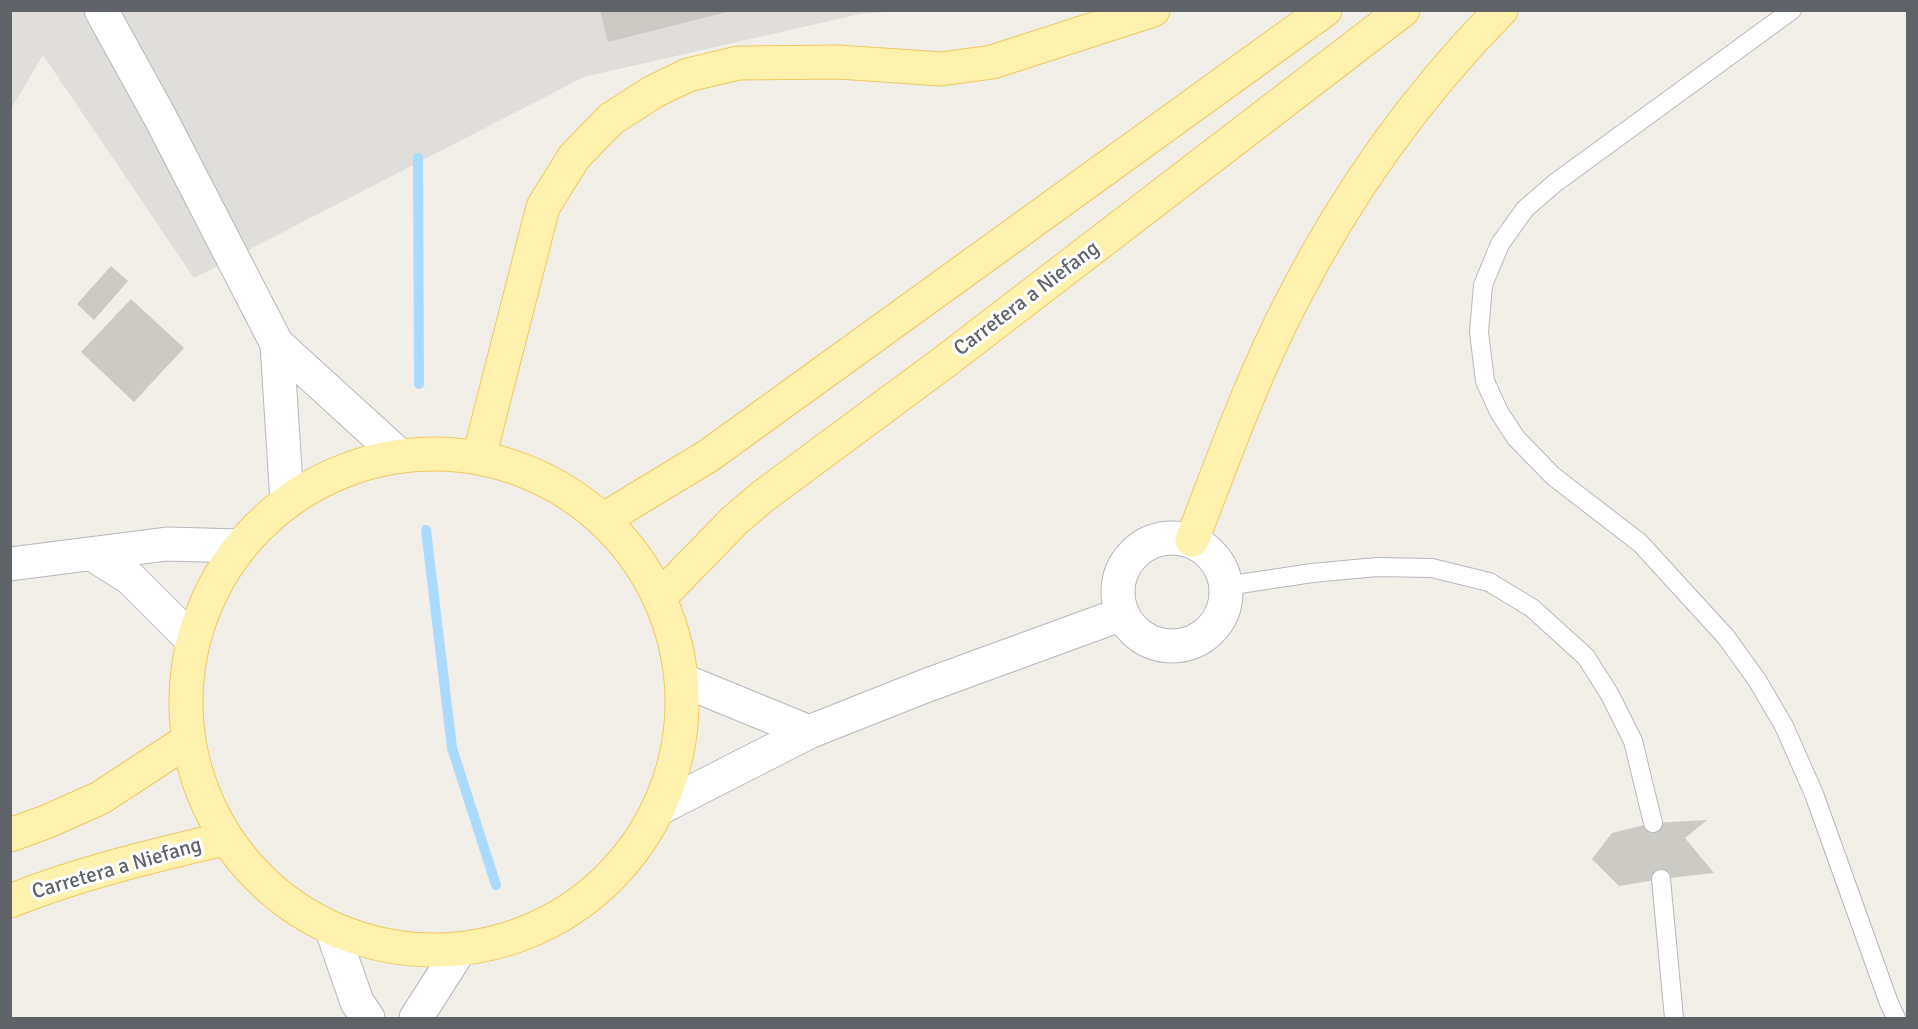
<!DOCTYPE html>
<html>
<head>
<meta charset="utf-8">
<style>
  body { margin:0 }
  #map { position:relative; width:1918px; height:1029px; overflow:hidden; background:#f1efe8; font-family:Signika,sans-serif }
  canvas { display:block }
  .frame { position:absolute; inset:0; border:12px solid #5f6368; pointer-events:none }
</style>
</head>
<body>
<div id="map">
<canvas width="1918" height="1029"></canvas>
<div class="frame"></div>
</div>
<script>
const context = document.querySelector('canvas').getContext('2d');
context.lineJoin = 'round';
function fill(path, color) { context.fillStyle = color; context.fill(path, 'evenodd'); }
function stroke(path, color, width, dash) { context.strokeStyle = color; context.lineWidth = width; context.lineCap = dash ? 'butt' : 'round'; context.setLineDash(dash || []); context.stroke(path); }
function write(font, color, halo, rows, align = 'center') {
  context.font = font + ' Signika,sans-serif'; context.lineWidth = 6; context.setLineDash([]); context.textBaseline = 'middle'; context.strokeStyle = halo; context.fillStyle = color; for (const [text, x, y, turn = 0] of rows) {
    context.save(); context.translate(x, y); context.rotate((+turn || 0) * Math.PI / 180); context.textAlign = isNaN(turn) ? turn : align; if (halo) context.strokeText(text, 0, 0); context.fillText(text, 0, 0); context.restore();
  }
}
fill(new Path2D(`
  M11,11H897L860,14L584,77L194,278L43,55L11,109Z`), '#e0deda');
stroke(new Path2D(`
  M418,158L419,384
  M426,530L452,748L496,885`), '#aadaff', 10);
fill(new Path2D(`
  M600,10H731V11L608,42Z
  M111,266L128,281L94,320L77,304Z
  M131,299L184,348L134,402L81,352Z
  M1707,820L1685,838L1714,873L1661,879L1619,886L1592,859L1612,833L1653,823Z`), '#cccac5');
const service = new Path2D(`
  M1792,10L1555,183L1525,209L1500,244L1483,285L1479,332L1485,381L1499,412L1516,438L1553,476L1640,543L1726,637L1757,680L1784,726L1814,794L1889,1003L1896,1018
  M1226,586L1312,573L1377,567L1432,568L1489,582L1532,608L1586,657L1610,695L1633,741L1653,823
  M1661,879L1674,1018`);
const minor = new Path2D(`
  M101,10L160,117L277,344L400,456
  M277,344L287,502
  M1118 592a54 54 0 1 1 108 0a54 54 0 1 1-108 0Z
  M92,554L130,578L193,641
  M10,564L167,544L241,546
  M682,680L809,732
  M658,809L809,732L925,686L1122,614
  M332,930L357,1002L368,1018
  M416,1018L460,949`);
const primary = new Path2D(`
  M186 702a248 248 0 1 1 496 0a248 248 0 1 1-496 0Z
  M479,457L543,207L574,157L611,119L653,92L688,75L738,63L839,62L941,69L992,62L1153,10
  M604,519L708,456L1325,10
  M1192,540C1223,460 1252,378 1292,301C1346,195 1417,95 1501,10
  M660,597L735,520L762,497L943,363L1403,10
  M10,835L46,822L100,798L187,741
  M10,901C80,873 152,856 224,839`);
stroke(service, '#b5b8bc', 20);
stroke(minor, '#b5b8bc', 35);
stroke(primary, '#f2c960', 35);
stroke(service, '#fff', 18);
stroke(minor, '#fff', 33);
stroke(primary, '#fff2af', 33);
write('21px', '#5f6368', '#fff', [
  ["Carretera a Niefang",1027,299,-37],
  ["Carretera a Niefang",117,869,-16]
]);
</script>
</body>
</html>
